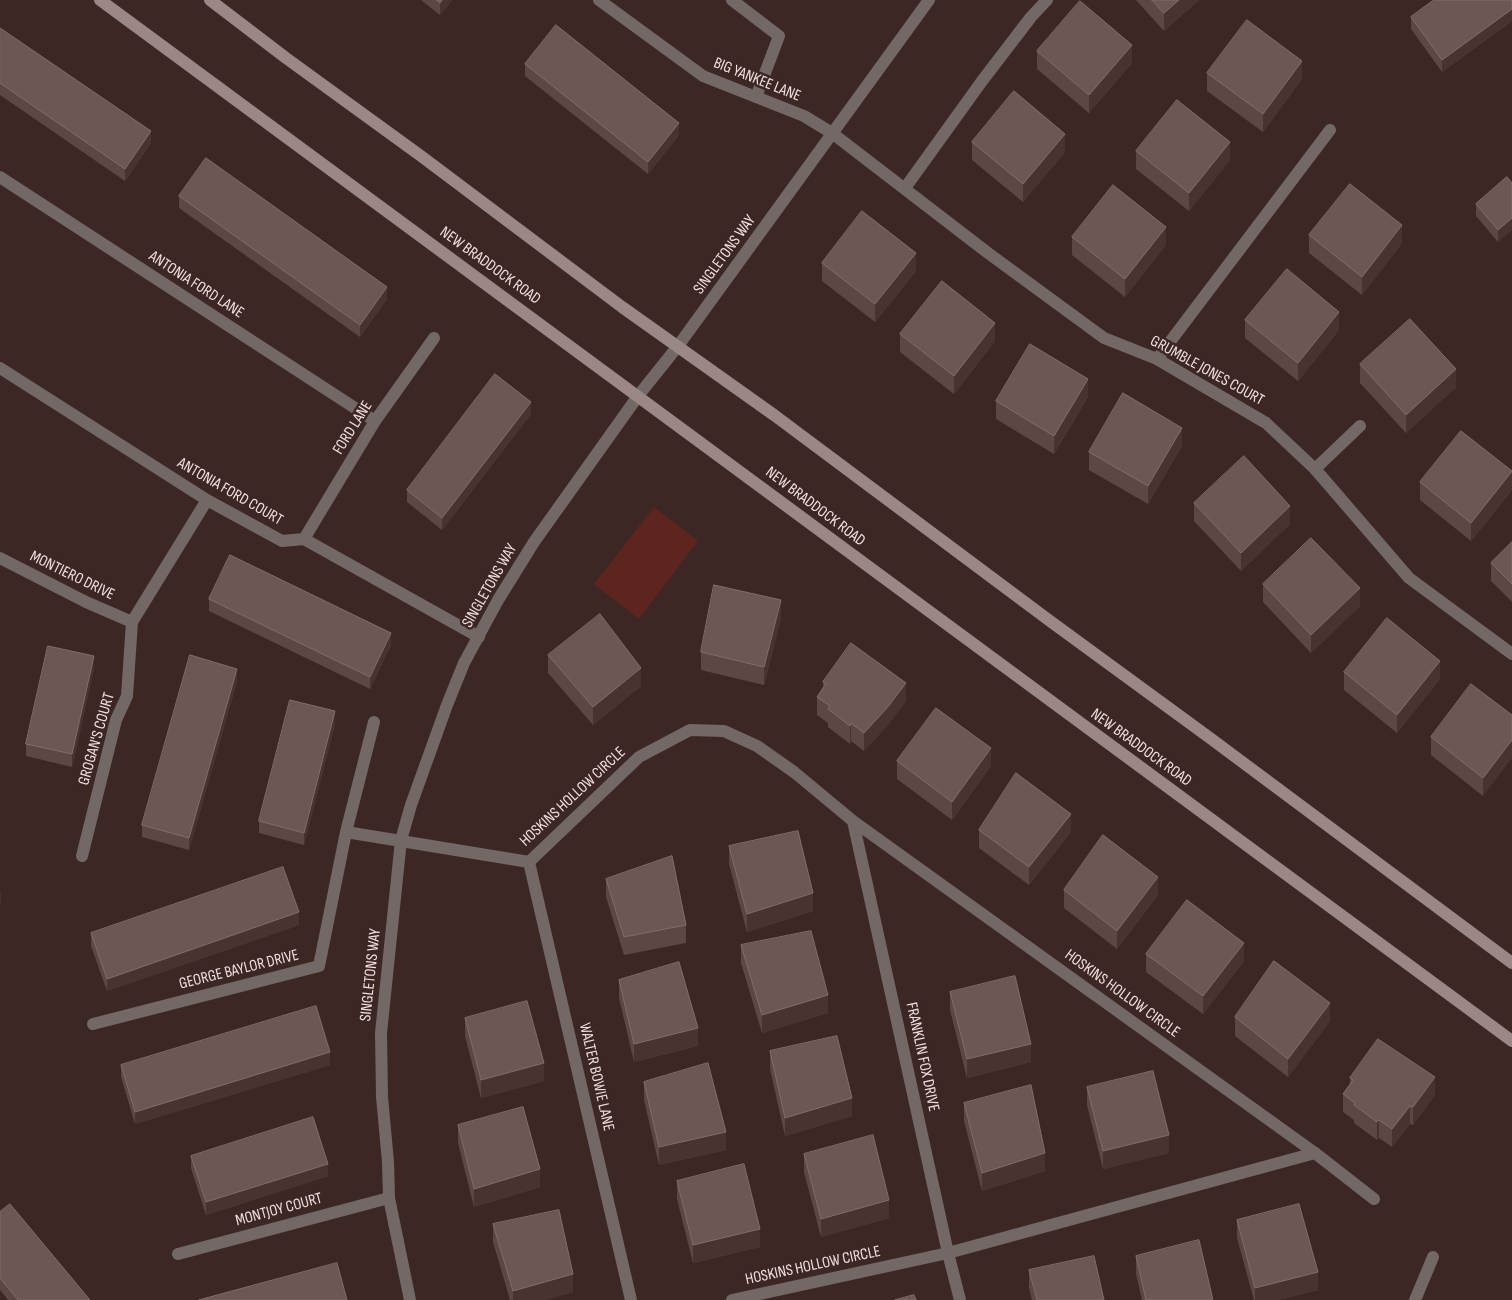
<!DOCTYPE html>
<html>
<head>
<meta charset="utf-8">
<style>
  body { margin:0 }
  canvas { display:block; background:#3c2724 }
</style>
</head>
<body>
<canvas width="1512" height="1300"></canvas>
<script>
const context = document.querySelector('canvas').getContext('2d');
context.lineJoin = 'round';
function fill(path, color) { context.fillStyle = color; context.fill(path, 'evenodd'); }
function stroke(path, color, width, dash) { context.strokeStyle = color; context.lineWidth = width; context.lineCap = dash ? 'butt' : 'round'; context.setLineDash(dash || []); context.stroke(path); }
function write(font, color, halo, rows, align = 'center') {
  context.font = font + ' "Sofia Sans Condensed",sans-serif'; context.lineWidth = 5; context.setLineDash([]); context.textBaseline = 'middle'; context.strokeStyle = halo; context.fillStyle = color; for (const [text, x, y, turn = 0] of rows) {
    context.save(); context.translate(x, y); context.rotate((+turn || 0) * Math.PI / 180); context.textAlign = isNaN(turn) ? turn : align; if (halo) context.strokeText(text, 0, 0); context.fillText(text, 0, 0); context.restore();
  }
}
fill(new Path2D(`
  M654,507L698,541L639,619L594,584Z`), '#5e251f');
stroke(new Path2D(`
  M732,0L779,36L756,97
  M905,188L982,81L1031,17L1047,0
  M1157,359L1330,130
  M1315,469L1360,426
  M1315,1153L1374,1199`), '#726866', 12);
stroke(new Path2D(`
  M599,0L703,76L804,116L832,133L988,253L1104,338L1157,359L1266,423L1315,469L1409,578L1512,654
  M0,177L375,421
  M0,368L207,500L282,541L304,539L479,637
  M304,539L375,421L434,338
  M0,558L86,602L132,622
  M853,821L948,1253L960,1300
  M346,832L529,862L639,757L690,730L724,731L757,746L794,772L853,821L1315,1153L948,1253L732,1300
  M82,856L116,720L127,696L132,622L207,500
  M529,862L631,1300
  M93,1024L319,966L346,832L374,722
  M178,1254L389,1198
  M1415,1300L1433,1257`), '#726866', 12);
stroke(new Path2D(`
  M410,1300L389,1198L388,1162L382,1097L381,1033L401,840L411,805L447,705L464,663L498,600L534,542L638,396L678,346L929,0`), '#726866', 12);
stroke(new Path2D(`
  M100,0L1512,1041
  M210,0L286,58L421,156L622,307L774,415L1050,621L1210,738L1512,963`), '#998885', 12);
fill(new Path2D(`
  M421,0H452L440,15Z
  M1136,0H1199L1164,31Z
  M1512,0V21L1442,72L1411,29V17Z
  M0,28L151,143L125,181L0,95Z
  M1037,51L1132,63L1089,113L1037,69Z
  M525,64L679,135L648,174L525,76Z
  M1207,73L1302,79L1263,132L1207,91Z
  M972,142L1065,152L1023,202L972,160Z
  M1136,151L1230,160L1189,211L1136,169Z
  M1507,177L1498,242L1476,216V204Z
  M179,196L387,299L360,337L179,208Z
  M1309,235L1402,243L1362,295L1309,253Z
  M1072,237L1166,245L1125,297L1072,255Z
  M822,263L916,271L875,322L822,281Z
  M1245,320L1339,330L1298,381L1245,338Z
  M900,334L995,341L954,394L900,352Z
  M1360,364L1456,387L1406,433L1360,383Z
  M1088,397L1054,454L996,419V401Z
  M531,414L442,530L407,502V490Z
  M1182,446L1148,504L1089,470V452Z
  M1512,471V490L1471,541L1420,500V482Z
  M1194,503L1290,524L1241,571L1194,521Z
  M1512,542V602L1491,581V563Z
  M1263,584L1360,606L1311,653L1263,602Z
  M209,599L391,645L370,689L209,611Z
  M781,618L764,685L701,670V652Z
  M548,655L641,686L593,725L548,673Z
  M94,668L72,767L26,756V744Z
  M1344,672L1440,679L1397,733L1344,690Z
  M237,681L189,850L142,837V825Z
  M823,682L906,701L887,726L864,751L851,741L850,744L828,727V723L817,715V697L823,687Z
  M1512,715L1483,796L1431,755V737Z
  M335,724L304,845L259,833V821Z
  M897,761L991,766L952,820L897,779Z
  M979,830L1071,832L1029,885L979,848Z
  M729,846L813,911L747,932L729,864Z
  M606,879L686,925V943L624,955L606,897Z
  M1064,890L1158,895L1117,949L1064,908Z
  M299,925L107,991L91,946V933Z
  M741,945L828,1013L762,1033L741,963Z
  M1146,954L1244,961L1203,1014L1146,972Z
  M619,980L698,1046L634,1062L619,998Z
  M950,992L1031,1062L967,1078L950,1010Z
  M1235,1017L1330,1021L1288,1077L1235,1036Z
  M465,1018L544,1081L481,1098L465,1036Z
  M770,1051L852,1116L785,1136L770,1069Z
  M121,1065H330L135,1124L121,1077Z
  M1350,1078L1435,1095L1413,1125L1410,1124L1392,1147L1379,1138L1377,1140L1354,1123V1120L1343,1112V1094L1350,1085Z
  M644,1082L726,1150L659,1165L644,1100Z
  M1087,1087L1169,1153L1103,1169L1087,1105Z
  M964,1103L1045,1171L982,1191L964,1121Z
  M458,1125L540,1187L474,1207L458,1143Z
  M804,1154L889,1218L821,1237L804,1172Z
  M191,1156L328,1176L206,1215L191,1168Z
  M677,1181L760,1247L693,1263L677,1199Z
  M0,1212L90,1300H8L0,1290Z
  M1237,1220L1318,1290L1278,1300H1254L1237,1238Z
  M493,1224L573,1292L545,1300H510L493,1242Z
  M1136,1256L1213,1300H1142L1136,1274Z
  M1029,1270L1104,1300H1032L1029,1288Z`), '#5c4744');
fill(new Path2D(`
  M442,0H452L440,15V3Z
  M1179,0H1199L1164,31V13Z
  M1512,9V21L1442,72V60Z
  M1132,45V63L1089,113V95Z
  M1302,61V79L1263,132V114Z
  M679,123V135L648,174V162Z
  M151,131V143L125,181V169Z
  M1065,134V152L1023,202V184Z
  M1230,142V160L1189,211V193Z
  M1512,218V230L1498,242V230Z
  M1402,225V243L1362,295V277Z
  M1166,227V245L1125,297V279Z
  M916,253V271L875,322V304Z
  M387,287V299L360,337V325Z
  M1339,312V330L1298,381V363Z
  M995,323V341L954,394V376Z
  M1456,369V387L1406,433V415Z
  M1088,379V397L1054,454V436Z
  M531,402V414L442,530V518Z
  M1182,428V446L1148,504V486Z
  M1512,472V490L1471,541V523Z
  M1290,506V524L1241,571V553Z
  M1360,588V606L1311,653V635Z
  M781,600V618L764,685V667Z
  M391,633V645L370,689V677Z
  M94,656V668L72,767V754Z
  M1440,661V679L1397,733V715Z
  M641,668V686L593,725V707Z
  M237,669V681L189,850V838Z
  M906,683V701L887,726L864,751V733Z
  M335,711V724L304,845V833Z
  M851,723V741L850,744V726Z
  M1512,740V758L1483,796V778Z
  M991,748V766L952,820V802Z
  M1071,814V832L1029,885V867Z
  M1158,877V895L1117,949V931Z
  M0,893H1V905L0,906Z
  M813,893V911L747,932V914Z
  M299,912V925L107,991V979Z
  M1244,943V961L1203,1014V996Z
  M828,995V1013L762,1033V1015Z
  M1330,1003V1021L1288,1077V1059Z
  M698,1028V1046L634,1062V1044Z
  M1031,1044V1062L967,1078V1059Z
  M330,1052V1065L135,1124V1112Z
  M544,1063V1081L481,1098V1080Z
  M1435,1077V1095L1413,1125V1107Z
  M852,1098V1116L785,1136V1118Z
  M1410,1106V1124L1392,1147V1129Z
  M1379,1120V1138L1377,1140V1122Z
  M726,1132V1150L659,1165V1147Z
  M1169,1135V1153L1103,1169V1151Z
  M1045,1153V1171L982,1191V1173Z
  M328,1164V1176L206,1215V1202Z
  M540,1169V1187L474,1207V1189Z
  M889,1200V1218L821,1237V1219Z
  M760,1229V1247L693,1263V1245Z
  M1318,1272V1290L1278,1300H1255V1288Z
  M573,1274V1292L545,1300H513V1291Z`), '#493330');
const building = new Path2D(`
  M437,0H442L440,3Z
  M1152,0H1179L1164,13Z
  M1434,0H1512V9L1442,60L1411,17Z
  M1080,1L1132,45L1089,95L1037,51Z
  M1247,20L1302,61L1263,114L1207,73Z
  M556,25L679,123L648,162L525,64Z
  M0,28L151,131L125,169L0,83Z
  M1014,91L1065,134L1023,184L972,142Z
  M1177,100L1230,142L1189,193L1136,151Z
  M206,158L387,287L360,325L179,196Z
  M1507,177L1512,183V218L1498,230L1476,204Z
  M1350,184L1402,225L1362,277L1309,235Z
  M1113,185L1166,227L1125,279L1072,237Z
  M862,211L916,253L875,304L822,263Z
  M1287,269L1339,312L1298,363L1245,320Z
  M942,281L995,323L954,376L900,334Z
  M1410,319L1456,369L1406,415L1360,364Z
  M1030,344L1088,379L1054,436L996,401Z
  M495,374L531,402L442,518L407,490Z
  M1123,393L1182,428L1148,486L1089,452Z
  M1461,431L1512,471L1471,523L1420,482Z
  M1244,456L1290,506L1241,553L1194,503Z
  M1311,538L1360,588L1311,635L1263,584Z
  M1512,542V584L1491,563Z
  M230,555L391,633L370,677L209,599Z
  M714,585L781,600L764,667L701,652Z
  M600,614L641,668L593,707L548,655Z
  M1387,618L1440,661L1397,715L1344,672Z
  M851,643L906,683L887,708L864,733L851,723L850,726L828,709L830,706L817,697L826,684L823,682Z
  M48,646L94,656L72,754L26,744Z
  M190,655L237,669L189,838L142,825Z
  M1471,684L1512,715V740L1483,778L1431,737Z
  M290,700L335,711L304,833L259,821Z
  M936,708L991,748L952,802L897,761Z
  M1016,773L1071,814L1029,867L979,830Z
  M798,831L813,893L747,914L729,846Z
  M1103,835L1158,877L1117,931L1064,890Z
  M672,856L686,925L624,937L606,879Z
  M283,867L299,912L107,979L91,933Z
  M1187,900L1244,943L1203,996L1146,954Z
  M811,931L828,995L762,1015L741,945Z
  M1274,961L1330,1003L1288,1059L1235,1017Z
  M679,962L698,1028L634,1044L619,980Z
  M1015,976L1031,1044L967,1059L950,992Z
  M527,1001L544,1063L481,1080L465,1018Z
  M316,1006L330,1052L135,1112L121,1065Z
  M837,1036L852,1098L785,1118L770,1051Z
  M1378,1039L1435,1077L1413,1107L1410,1106L1392,1129L1379,1120L1377,1122L1354,1105L1355,1103L1343,1094L1353,1080L1350,1078Z
  M708,1063L726,1132L659,1147L644,1082Z
  M1153,1071L1169,1135L1103,1151L1087,1087Z
  M1031,1085L1045,1153L982,1173L964,1103Z
  M523,1107L540,1169L474,1189L458,1125Z
  M313,1117L328,1164L206,1202L191,1156Z
  M873,1135L889,1200L821,1219L804,1154Z
  M744,1164L760,1229L693,1245L677,1181Z
  M10,1204L90,1300H18L0,1278V1212Z
  M1299,1204L1318,1272L1255,1288L1237,1220Z
  M559,1210L573,1274L513,1291L493,1224Z
  M1199,1240L1213,1300H1146L1136,1256Z
  M1094,1256L1104,1300H1037L1029,1270Z
  M337,1263L347,1300H199Z
  M914,1295L916,1300H895Z`);
fill(building, '#6c5754');
stroke(building, '#806d6a', 1);
write('16px', '#efe1df', '#3c2724', [
  ["BIG YANKEE LANE",757,80,22],
  ["SINGLETONS WAY",725,255,-54],
  ["NEW BRADDOCK ROAD",490,266,36],
  ["ANTONIA FORD LANE",196,285,33],
  ["GRUMBLE JONES COURT",1207,371,29],
  ["FORD LANE",353,428,-58],
  ["ANTONIA FORD COURT",230,492,30],
  ["NEW BRADDOCK ROAD",815,507,37],
  ["MONTIERO DRIVE",72,576,26],
  ["SINGLETONS WAY",490,586,-60],
  ["GROGAN'S COURT",97,739,-74],
  ["NEW BRADDOCK ROAD",1141,748,36],
  ["HOSKINS HOLLOW CIRCLE",573,797,-43],
  ["GEORGE BAYLOR DRIVE",239,970,-14],
  ["SINGLETONS WAY",371,975,-84],
  ["HOSKINS HOLLOW CIRCLE",1122,994,36],
  ["FRANKLIN FOX DRIVE",922,1057,78],
  ["WALTER BOWIE LANE",596,1077,77],
  ["MONTJOY COURT",279,1210,-15],
  ["HOSKINS HOLLOW CIRCLE",813,1266,-12]
]);
</script>
</body>
</html>
